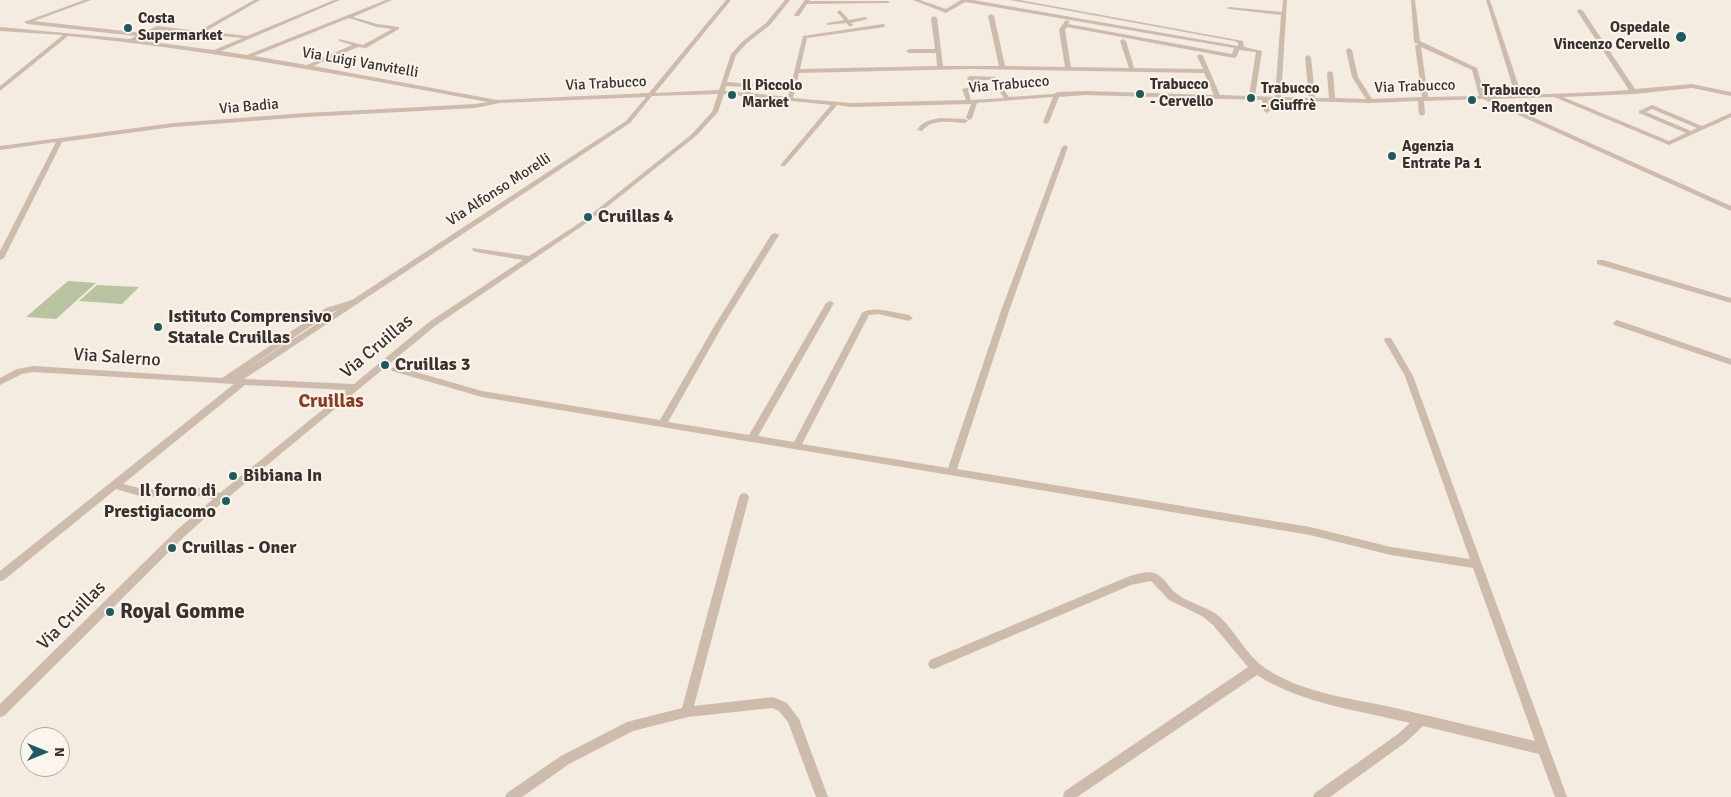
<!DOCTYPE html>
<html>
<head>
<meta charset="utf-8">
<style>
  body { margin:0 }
  #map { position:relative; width:1731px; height:797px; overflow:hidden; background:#f4ebe1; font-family:Signika,sans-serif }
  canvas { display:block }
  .north { position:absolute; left:20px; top:727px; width:50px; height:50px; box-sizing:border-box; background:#fbf5ee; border:1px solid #aea6a0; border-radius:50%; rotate:90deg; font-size:14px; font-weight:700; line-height:20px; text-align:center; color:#3b302b }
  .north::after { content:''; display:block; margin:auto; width:18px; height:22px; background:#1f5a5e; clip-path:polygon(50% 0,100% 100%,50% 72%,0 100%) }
</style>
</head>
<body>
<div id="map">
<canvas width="1731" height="797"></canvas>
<div class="north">N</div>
</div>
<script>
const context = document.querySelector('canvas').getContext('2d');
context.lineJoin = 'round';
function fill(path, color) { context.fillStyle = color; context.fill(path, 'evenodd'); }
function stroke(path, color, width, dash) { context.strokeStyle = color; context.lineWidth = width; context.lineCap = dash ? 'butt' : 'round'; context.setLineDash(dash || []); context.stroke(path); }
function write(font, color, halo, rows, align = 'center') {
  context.font = font + ' Signika,sans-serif'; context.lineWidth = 4; context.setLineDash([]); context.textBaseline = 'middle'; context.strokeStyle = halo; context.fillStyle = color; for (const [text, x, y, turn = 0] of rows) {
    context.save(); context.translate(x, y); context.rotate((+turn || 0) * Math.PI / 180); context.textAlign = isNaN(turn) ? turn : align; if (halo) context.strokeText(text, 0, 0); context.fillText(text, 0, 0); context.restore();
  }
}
fill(new Path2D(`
  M68,281L96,283L56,319L26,317Z
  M97,285L139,287L122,304L79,301Z`), '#b8c4a0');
fill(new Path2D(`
  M84,0H91L34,21L142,33L157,26L199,31L254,0H260L206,31L247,36L334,0H340L221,51L247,55L386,0H392L353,17L377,24L399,27V29L366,48L358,47L313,66L497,100L649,93L726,0H731L655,93L719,90L731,54L743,41L766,23L785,0H790L770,25L747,43L736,55L727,82L753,84L751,93L788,97L803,36L883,24L885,25V27L807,38L800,69L937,66L936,53H909L906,51L909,49H935L931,18L934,16L937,18L943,66H999L988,16L991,14L994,16L1005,66L1065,67L1059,30L1065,21L1067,20L1070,22L1068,24L1232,54L1234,48L965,2L946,13L913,0H920L946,9L961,0H973L1238,46V43L1234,41L1010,0H1020L1243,41L1244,47L1262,51L1255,96L1275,97L1281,15L1229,9L1227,8L1229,7L1282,12L1283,0H1287L1281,97L1309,98L1305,57L1308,55L1311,57L1315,98H1329L1327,73L1330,71L1333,73L1335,98L1366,99L1352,77L1346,50L1349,48L1352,50L1358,77L1372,99L1422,97L1415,46L1418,44L1414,42L1411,0H1415L1420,41L1477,68L1485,96L1517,95L1514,91L1486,0H1490L1520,90L1524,95L1597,92L1629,90L1577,11L1580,9L1583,11L1635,89L1692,84L1731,92V96L1692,88L1634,94L1563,97L1669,141L1686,133L1639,113V111L1652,105L1702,126L1731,113V117L1669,145L1554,97L1492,99L1731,206V211L1483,99L1424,101L1425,114L1422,116L1419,114L1418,101L1370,103L1268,100L1270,111L1267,113L1264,111L1262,100L1085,95L1059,97L1049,122L1046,124L1043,122L1053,97L977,103L972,118L969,120L966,118L971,104L851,107L837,105L785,166H781V164L831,105L724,94L718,112L696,136L588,222L435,326L225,500L186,535L4,716L0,717V704L178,529L213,499L200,496L143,497L116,489L4,580L0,581V571L234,384L33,372L22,374L0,385V378L17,369L33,366L222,378L326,308L352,300L626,121L646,97L500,103L475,108L306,117L173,127L62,142L4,258L0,260V251L56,142L0,150V146L173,123L306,113L475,104L488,102C349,76 210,50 68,36L0,91V86L63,35L0,31V27L130,39L136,36L27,24L24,22ZM349,18L377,27L392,29L363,45L339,39V41L352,45L307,65L254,56ZM1067,27L1234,58L1237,56L1239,50L1256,52L1249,96L1220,95L1203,56L1200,54L1197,56L1203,69L1134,68L1126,41L1123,39L1120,41L1129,68L1071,67L1065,30ZM158,30L243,38L214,50L137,40ZM1421,47L1472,70L1479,96L1428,97ZM970,69L1204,73L1214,95L1085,91L1057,92L1054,94L1009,97L995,77L970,76L967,78L971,87L962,89L966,100L851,103L793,98L799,73ZM974,80H991L1004,98L971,100L968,90L978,88ZM726,86L748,87L745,93L725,91ZM718,94L712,112L692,134L584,220L529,256L473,248L472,250L476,252L523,260L429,322L354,384L244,379L630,123L652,96ZM1652,109L1697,128L1691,131L1646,112ZM338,310L239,374L332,312ZM245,385L347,390L220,493L200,488L143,489L123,484Z
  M805,0H810L809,1H888L890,2L888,3L807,4L799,16H795L794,15Z
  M840,10L849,20L865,17L868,19L851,23L853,25L850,27L846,23L827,25V23L844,20L837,12Z
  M940,118L965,119L968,121L965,123C951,122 932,118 922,131L917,130C923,121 930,120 940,118Z
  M1065,145L1068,147L1010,308L957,469L1310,527L1391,547L1470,559L1405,376L1384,340L1385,338H1391L1413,376L1567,797H1555L1539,754L1423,726L1406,742L1330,797H1313L1315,793L1398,734L1410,723C1358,710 1302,704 1257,675L1077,797H1064L1063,795L1065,791L1248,667L1213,625L1202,616L1169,600L1151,581L1131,585L934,669L930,668L928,664L930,660L1125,578C1136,574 1152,568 1161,577C1167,582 1170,589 1177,594C1190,604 1207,606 1220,617C1236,632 1246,655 1265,668C1302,693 1349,698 1391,707C1439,718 1487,730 1535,741L1473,568L1391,555L1310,535L482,397L392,371L391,369L395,366L482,391L660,420L715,325L771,235L775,233L779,235L723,325L668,422L749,435L826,303L830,301L834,303L758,436L794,442L862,313C874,305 895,313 909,315L913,318L909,321L878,314L869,315L802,444L948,468L1002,308L1062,147Z
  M1597,260H1603L1731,298V303L1597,264Z
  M1617,320L1731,359V365L1614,325L1613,323Z
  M744,493L747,494L749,497L694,706L773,697L787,703L799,719L828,797H816L788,722L779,711L772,708L688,717L633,731L569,764L522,797H505L507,793L561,756L627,722L682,708L739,497L741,494Z`), '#cdbbac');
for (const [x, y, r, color] of [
  [128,28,5,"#1f5a5e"],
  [1681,37,6,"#1f5a5e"],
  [1140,94,5,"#1f5a5e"],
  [732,95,5,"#1f5a5e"],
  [1251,98,5,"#1f5a5e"],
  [1472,100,5,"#1f5a5e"],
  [1392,156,5,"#1f5a5e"],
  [588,217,5,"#1f5a5e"],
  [158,327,5,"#1f5a5e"],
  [385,365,5,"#1f5a5e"],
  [233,476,5,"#1f5a5e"],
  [226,501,5,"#1f5a5e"],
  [172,548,5,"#1f5a5e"],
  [110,612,5,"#1f5a5e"]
]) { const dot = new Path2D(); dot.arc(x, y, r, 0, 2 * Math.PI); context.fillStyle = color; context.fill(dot); stroke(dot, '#fbf5ee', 2); }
write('bold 15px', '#3b302b', '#fbf5ee', [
  ["Costa",138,19],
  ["Supermarket",138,36],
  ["Ospedale",1670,28,"right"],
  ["Vincenzo Cervello",1670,45,"right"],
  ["Trabucco",1150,85],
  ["- Cervello",1150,102],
  ["Il Piccolo",742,86],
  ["Market",742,103],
  ["Trabucco",1261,89],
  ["- Giuffrè",1261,106],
  ["Trabucco",1482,91],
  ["- Roentgen",1482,108],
  ["Agenzia",1402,147],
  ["Entrate Pa 1",1402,164]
], 'left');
write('15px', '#3b302b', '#fbf5ee', [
  ["Via Luigi Vanvitelli",360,63,10],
  ["Via Trabucco",606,84,-3],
  ["Via Trabucco",1009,85,-5],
  ["Via Trabucco",1415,87,-2],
  ["Via Badia",249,107,-5],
  ["Via Alfonso Morelli",499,190,-33]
]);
write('bold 18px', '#3b302b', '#fbf5ee', [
  ["Cruillas 4",598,217],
  ["Istituto Comprensivo",168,317],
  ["Statale Cruillas",168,338],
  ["Cruillas 3",395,365],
  ["Bibiana In",243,476],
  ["Il forno di",216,491,"right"],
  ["Prestigiacomo",216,512,"right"],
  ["Cruillas - Oner",182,548]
], 'left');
write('18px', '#3b302b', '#fbf5ee', [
  ["Via Cruillas",377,347,-40],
  ["Via Salerno",117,358,4],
  ["Via Cruillas",72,616,-45]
]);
write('bold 19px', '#8c3b22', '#fbf5ee', [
  ["Cruillas",331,402]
]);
write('bold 21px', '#3b302b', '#fbf5ee', [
  ["Royal Gomme",120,612]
], 'left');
</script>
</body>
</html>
